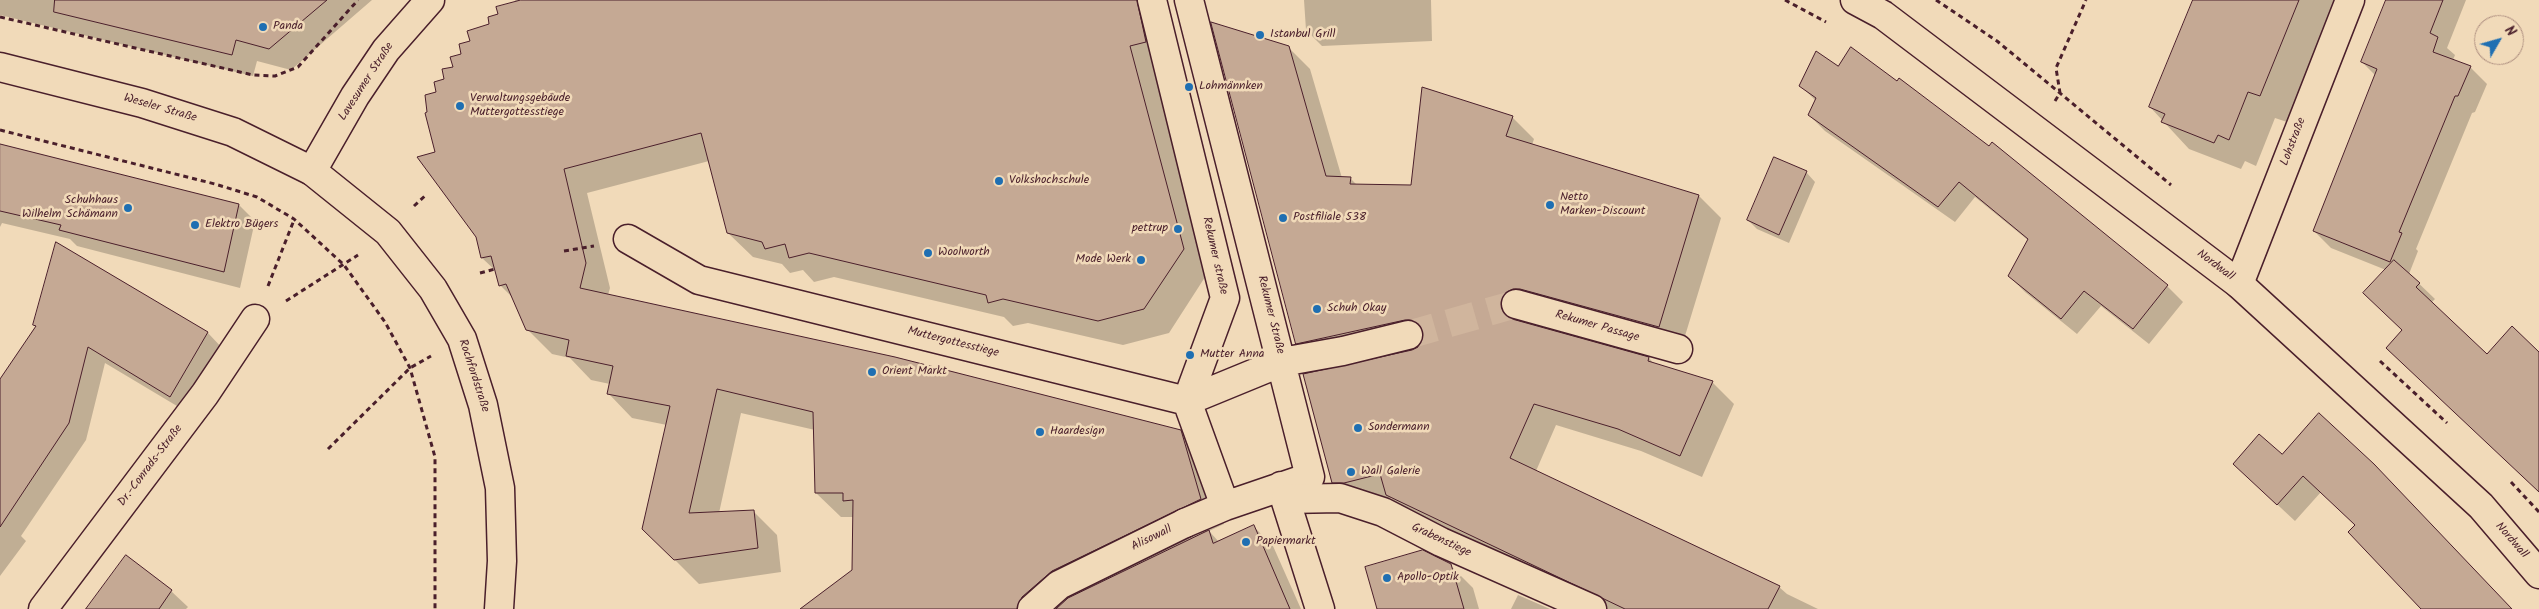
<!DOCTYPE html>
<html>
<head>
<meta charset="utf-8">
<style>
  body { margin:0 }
  #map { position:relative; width:2539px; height:609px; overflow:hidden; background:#f1dab9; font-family:Kalam,sans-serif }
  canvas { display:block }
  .north { position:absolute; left:2474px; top:15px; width:50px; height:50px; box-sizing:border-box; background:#f1dab9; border:1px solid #ae8f80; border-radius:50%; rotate:52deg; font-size:14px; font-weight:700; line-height:20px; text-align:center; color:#4a1f2b }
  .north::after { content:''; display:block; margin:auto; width:18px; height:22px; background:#1f6fb2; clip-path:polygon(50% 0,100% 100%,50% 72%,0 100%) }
</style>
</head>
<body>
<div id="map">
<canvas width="2539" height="609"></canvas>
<div class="north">N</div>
</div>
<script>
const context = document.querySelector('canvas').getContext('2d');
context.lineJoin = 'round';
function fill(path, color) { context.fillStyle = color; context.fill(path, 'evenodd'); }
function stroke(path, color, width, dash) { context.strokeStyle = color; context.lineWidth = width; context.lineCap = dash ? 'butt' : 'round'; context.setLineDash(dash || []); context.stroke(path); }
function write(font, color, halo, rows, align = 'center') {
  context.font = font + ' Kalam,sans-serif'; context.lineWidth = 5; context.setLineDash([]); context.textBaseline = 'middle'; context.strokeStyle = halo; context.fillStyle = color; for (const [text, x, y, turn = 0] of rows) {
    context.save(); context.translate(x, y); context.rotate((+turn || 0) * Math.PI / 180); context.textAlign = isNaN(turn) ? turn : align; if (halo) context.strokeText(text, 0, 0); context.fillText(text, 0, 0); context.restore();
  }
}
fill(new Path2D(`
  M0,0H372L291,70L257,61L253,76L0,15Z
  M515,0H1162L1170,66L1154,70L1207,274L1169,333L1123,345L1028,323L1013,326L1004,317L834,277L814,282L803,270L790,273L782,264L753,257L728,233L709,161L587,193L610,288L608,295L1180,431L1205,455L1224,524L1209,531L1219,542L1254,527L1273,546L1301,609H819L853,571L854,517H841L816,493L815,430L741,413L719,513L753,511L777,535L781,572L699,584L668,553L667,425L632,418L608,393L610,384L591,380L570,358L552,354L527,329L514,299L500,285L497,272L482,258L477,236L436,153L437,93L471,42L516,3Z
  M1304,0H1431L1432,41L1322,46L1306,30Z
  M2194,0H2337L2287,122L2275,118L2256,166L2245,161L2241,169L2189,149L2150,107Z
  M2387,0H2466L2447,48L2455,55L2453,60L2470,67L2487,84L2475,112L2472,113L2416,249L2418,251L2409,274L2435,299L2431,303L2487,356L2539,354V491L2403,330L2386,270L2331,248L2314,231L2376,76L2362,62Z
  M1288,47L1310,69L1342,178H1350L1357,185L1412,186L1512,117L1534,139L1532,145L1699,196L1721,218L1681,349L1527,314L1522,323L1649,358L1654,364L1712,382L1734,404L1702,477L1641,451L1556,425L1536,471L1779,587L1787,594L1818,609H1602L1410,517L1391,498L1367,505L1355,504L1333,482L1412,351L1423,342L1319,365L1297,343Z
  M1801,86L2167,286L2183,302L2149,344L2101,306L2077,334L2025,292L2009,276L2029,241L1975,197L1955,222L1825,131L1809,115L1816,101Z
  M0,146L239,205L255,221L240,288L77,246L70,239L2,223L0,227Z
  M1806,172L1815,182L1789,243L1757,229L1748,220Z
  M57,244L208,333L224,350L187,412L105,363L86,440L21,536L26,541L0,576V383L36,327L34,325Z
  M2282,455L2476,573L2441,609H2423L2356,526L2321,492L2295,521L2252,481Z
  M1450,565L1473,588L1479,609H1378Z
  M171,591L188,607L186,609H87Z
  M1518,595L1550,609H1511Z`), '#0003');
const building = new Path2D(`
  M55,0H327L269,49L236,40L232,55L54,12Z
  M521,0H1137L1146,42L1130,46L1184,249L1144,309L1098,321L1003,299L988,303L986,295L809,253L789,258L785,244L765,249L762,242L727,233L701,133L564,169L586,263L580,288L895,357L1181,430L1201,499L1052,571L1022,597L1017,609H800L852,570L853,500L843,501V493H815L813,412L717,389L689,513L754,510L758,548L674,560L642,529L670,406L607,394L613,366L566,356L569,340L526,330L506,284L499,286L491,256L481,258L476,237L417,157L435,152L425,113L427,112L425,95L436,92L434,82L444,79L442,69L453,67L450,57L461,54L459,44L470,41L467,31L489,24L488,17L498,14L496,7Z
  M2193,0H2299L2260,96L2248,92L2229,140L2218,135L2214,143L2161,122L2165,114L2149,107Z
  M2386,0H2443L2430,33L2438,37L2433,52L2471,66L2458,96H2455L2399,232L2402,233L2390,262L2313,231L2377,69L2361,62Z
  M1211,22L1289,46L1326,176L1351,177L1350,184L1411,185L1422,87L1513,116L1506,136L1699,195L1659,327L1520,289H1513L1505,293L1501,300V308L1505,315L1512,319L1649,357L1648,361L1713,381L1680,456L1618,429L1534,404L1510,458L1780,586L1768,609H1625L1386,495L1380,474L1344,483H1332L1303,374L1412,350L1418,347L1423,340V331L1420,325L1413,320H1405L1296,344Z
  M1851,47L1897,81L1899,78L1989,146L1992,142L2168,285L2133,329L2084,291L2061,319L2008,276L2028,239L1959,182L1938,207L1808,115L1816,98L1799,86L1816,51L1838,66Z
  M0,144L239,204L224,272L59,230L61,225L0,211Z
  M1774,157L1807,171L1779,235L1747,220Z
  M56,242L208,332L170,397L88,347L69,423L0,527V379L36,326L33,325Z
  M2394,260L2420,283L2416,287L2487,354L2512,326L2539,352V492L2386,348L2402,330L2363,293Z
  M2319,413L2374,464L2512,609H2421L2348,532L2355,525L2303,476L2277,505L2233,464L2259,434L2282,454Z
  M1254,525L1290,609H1056L1068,598L1209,530L1213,543Z
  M1423,550L1451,564L1464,609H1377L1365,567Z
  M126,555L172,590L159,609H86Z`);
fill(building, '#c5a994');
stroke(building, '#4a1f2b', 1);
stroke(new Path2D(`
  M1408,335L1516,304`), '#d0b59d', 28, [28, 14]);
const pedestrian = new Path2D(`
  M1152,0L1225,298L1187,401L1225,506
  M628,239L699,280L1187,401L1282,362L1343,351L1408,335
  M1516,304L1678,349
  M1281,486L1320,609
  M1185,523L1225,506L1310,477L1189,0`);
const minor = new Path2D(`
  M2239,284L2350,0
  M1286,499L1340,498L1383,512L1441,542L1592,609
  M43,609L205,394L255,319
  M1032,609L1059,585L1185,523`);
const tertiary = new Path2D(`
  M1855,0L1883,15L2239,284L2481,506L2539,574
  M312,171L355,96L386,50L430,0`);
const primary = new Path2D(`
  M0,67L142,103L233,132L312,171L388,232L433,289L462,339L483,405L500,488L502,561L499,609`);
stroke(pedestrian, '#4a1f2b', 31);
stroke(minor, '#4a1f2b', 31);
stroke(tertiary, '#4a1f2b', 31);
stroke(primary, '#4a1f2b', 31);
stroke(new Path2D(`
  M1785,0L1826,22
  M1936,0L1997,41L2171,185
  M0,17L253,75L275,76L298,67L358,0
  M2055,101L2060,93L2056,68L2086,0
  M0,130L215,184L257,197L294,219L344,265L385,322L410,368L435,457V609
  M414,206L427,194
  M564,251L594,246
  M480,273L495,269
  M268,286L294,220
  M286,301L358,255
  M2380,361L2447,423
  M328,449L410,368L431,356
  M2511,482L2539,512`), '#4a1f2b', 3, [5, 4]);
stroke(pedestrian, '#f1dab9', 28);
stroke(minor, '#f1dab9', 28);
stroke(tertiary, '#f1dab9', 28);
stroke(primary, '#f1dab9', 28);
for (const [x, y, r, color] of [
  [263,27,5,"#1f6fb2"],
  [1260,35,5,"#1f6fb2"],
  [1189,87,5,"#1f6fb2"],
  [460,106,5,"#1f6fb2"],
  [999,181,5,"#1f6fb2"],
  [1550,205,5,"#1f6fb2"],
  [128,208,5,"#1f6fb2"],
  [1283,218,5,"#1f6fb2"],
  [195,225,5,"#1f6fb2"],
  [1178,229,5,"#1f6fb2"],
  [928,253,5,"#1f6fb2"],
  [1141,260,5,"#1f6fb2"],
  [1317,309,5,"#1f6fb2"],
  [1190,355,5,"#1f6fb2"],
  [872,372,5,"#1f6fb2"],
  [1358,428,5,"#1f6fb2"],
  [1040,432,5,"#1f6fb2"],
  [1351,472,5,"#1f6fb2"],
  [1246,542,5,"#1f6fb2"],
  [1387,578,5,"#1f6fb2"]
]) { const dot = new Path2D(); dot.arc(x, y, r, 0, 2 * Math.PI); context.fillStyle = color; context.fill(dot); stroke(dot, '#f1dab9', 2); }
write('12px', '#4a1f2b', '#f1dab9', [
  ["Panda",273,27],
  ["Istanbul Grill",1270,35],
  ["Lohmännken",1199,87],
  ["Verwaltungsgebäude",470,99],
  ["Muttergottesstiege",470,113],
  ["Volkshochschule",1009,181],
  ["Netto",1560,198],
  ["Marken-Discount",1560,212],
  ["Schuhhaus",118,201,"right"],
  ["Wilhelm Schämann",118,215,"right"],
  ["Postfiliale 538",1293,218],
  ["Elektro Bügers",205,225],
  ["pettrup",1168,229,"right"],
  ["Woolworth",938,253],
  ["Mode Werk",1131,260,"right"],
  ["Schuh Okay",1327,309],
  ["Mutter Anna",1200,355],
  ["Orient Markt",882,372],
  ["Sondermann",1368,428],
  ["Haardesign",1050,432],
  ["Wall Galerie",1361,472],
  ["Papiermarkt",1256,542],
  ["Apollo-Optik",1397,578]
], 'left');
write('12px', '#4a1f2b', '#f1dab9', [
  ["Lavesumer Straße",367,82,-57],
  ["Weseler Straße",160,109,16],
  ["Lohstraße",2294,142,-69],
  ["Rekumer straße",1214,256,77],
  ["Nordwall",2215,266,37],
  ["Rekumer Straße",1270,315,76],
  ["Rekumer Passage",1597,327,16],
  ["Muttergottesstiege",953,343,14],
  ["Rochfordstraße",473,376,72],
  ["Dr.-Conrads-Straße",151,466,-53],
  ["Alisowall",1152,539,-26],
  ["Grabenstiege",1441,541,25],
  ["Nordwall",2511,541,49]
]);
</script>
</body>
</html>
